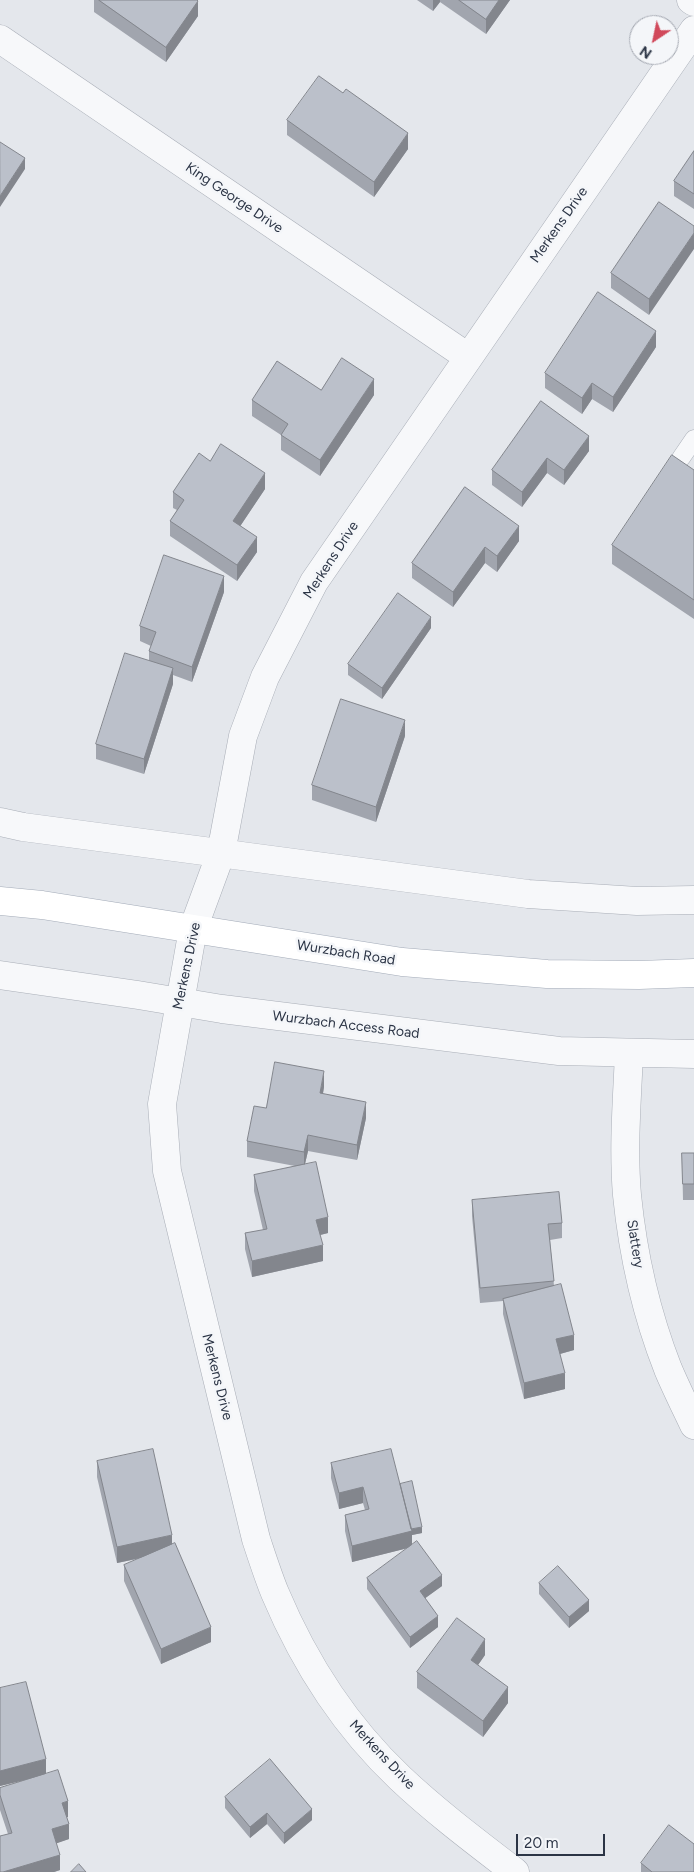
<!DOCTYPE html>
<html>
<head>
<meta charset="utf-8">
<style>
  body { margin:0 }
  #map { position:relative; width:694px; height:1872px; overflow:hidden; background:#e4e7ec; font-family:Figtree,sans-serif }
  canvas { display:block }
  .north { position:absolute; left:629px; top:15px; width:50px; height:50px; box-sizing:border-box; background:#f4f6f9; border:1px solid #a4a8b1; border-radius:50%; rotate:214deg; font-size:14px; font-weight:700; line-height:20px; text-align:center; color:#2b3445 }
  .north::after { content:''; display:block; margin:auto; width:18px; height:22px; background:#d1495b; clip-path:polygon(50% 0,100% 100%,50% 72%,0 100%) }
  .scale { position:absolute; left:516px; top:1834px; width:89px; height:22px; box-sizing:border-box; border:2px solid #2b3445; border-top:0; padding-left:6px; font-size:15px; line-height:18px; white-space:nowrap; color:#2b3445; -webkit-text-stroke:4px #f4f6f9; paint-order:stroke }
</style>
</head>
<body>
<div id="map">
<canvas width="694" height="1872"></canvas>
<div class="north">N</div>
<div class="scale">20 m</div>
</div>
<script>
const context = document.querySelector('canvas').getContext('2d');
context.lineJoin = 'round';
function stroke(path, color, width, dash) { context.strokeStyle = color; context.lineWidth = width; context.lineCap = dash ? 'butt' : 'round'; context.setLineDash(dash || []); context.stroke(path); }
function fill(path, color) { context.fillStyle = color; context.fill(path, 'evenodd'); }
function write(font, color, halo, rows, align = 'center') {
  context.font = font + ' Figtree,sans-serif'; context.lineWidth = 5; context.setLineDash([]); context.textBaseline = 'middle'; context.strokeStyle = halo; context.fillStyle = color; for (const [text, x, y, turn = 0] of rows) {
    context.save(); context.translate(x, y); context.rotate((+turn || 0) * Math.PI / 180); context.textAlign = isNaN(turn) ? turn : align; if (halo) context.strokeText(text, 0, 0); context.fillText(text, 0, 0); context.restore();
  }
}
const service = new Path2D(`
  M681,458L694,439`);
const minor = new Path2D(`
  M691,0L694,2
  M0,39L468,357
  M0,822L23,827L528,894L637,901L694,900
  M0,975L138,995L222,1009L559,1051L694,1054
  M629,1054C627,1100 623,1148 627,1195C633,1255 646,1313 668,1369C676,1388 685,1406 694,1425
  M515,1872C476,1842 436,1812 400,1778C346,1727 304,1662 275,1593C268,1576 262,1557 256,1539L167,1171L162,1104L193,929L221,853L243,736L265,677L314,582L694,30`);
const primary = new Path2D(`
  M0,901L42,905L402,962L547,974L639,975L694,973`);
stroke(service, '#a9aeb7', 19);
stroke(minor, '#a9aeb7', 29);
stroke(primary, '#a3abb8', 29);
stroke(service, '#f7f8fa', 18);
stroke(minor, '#f7f8fa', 28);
stroke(primary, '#fff', 28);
fill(new Path2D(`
  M94,0H197L198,16L166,62L94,12Z
  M417,0H510L486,34L440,2L433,11Z
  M287,120L408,149L374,197L287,135Z
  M694,151V209L674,196V181Z
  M659,202L649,315L611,288V273Z
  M656,347L613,412L592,399L582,414L545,388V373Z
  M321,390L374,395L320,476L281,450V435L252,416V400Z
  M541,401L589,451L564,485L547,473L522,507L492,485V470Z
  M210,461L265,489L240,526L257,552L237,581L170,536V521L177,510L173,508V492Z
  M694,470V619L612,564V545Z
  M465,487L519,541L497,572L485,563L453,607L412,578V563Z
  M224,592L192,682L173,675V684L144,774L96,759V744L149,661V651L151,646L140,641V626Z
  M431,628L382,699L348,675V664Z
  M405,736L376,822L312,800V785Z
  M324,1087L323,1094L366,1118L357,1160L308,1151L305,1164L328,1233L320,1235L323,1261L252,1277L245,1249V1233L263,1230L254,1191V1175L295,1166L247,1157V1141L266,1108Z
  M682,1153H694V1200H683Z
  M472,1200L562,1223V1238L550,1240L554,1286L574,1350L560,1354L565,1389L524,1399L503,1314V1301L480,1303L472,1216Z
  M97,1461L172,1544L211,1642L161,1664L124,1581V1565L142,1558L117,1563L97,1477Z
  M331,1463L400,1484L422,1533L412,1535V1545L442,1586L425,1598L438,1627L410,1648L367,1589V1578L408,1548L352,1562L345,1531V1515L365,1510L363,1503L339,1509L331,1478Z
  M539,1583L589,1611L569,1628L539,1594Z
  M485,1655L478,1665L508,1703L483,1737L417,1688V1672Z
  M0,1688L68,1817H67L69,1839L56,1843L60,1870L54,1872H0L8,1834L0,1810V1788L31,1778L0,1786Z
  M225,1797L312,1820L284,1844L267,1824L250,1838L225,1808Z
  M641,1863L694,1872H641Z`), '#a1a5ae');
fill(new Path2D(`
  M433,0H440V2L433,11Z
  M499,0H510L486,34V19Z
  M198,1V16L166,62V47Z
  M408,133V149L374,197V182Z
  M25,158V169L0,207V196Z
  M694,233V249L649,315V299Z
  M656,331V347L613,412V397Z
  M374,379V395L320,476V460Z
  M592,383V399L582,414V398Z
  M589,436V451L564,485V470Z
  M547,458V473L522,507V492Z
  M265,473V489L233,537V521Z
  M519,526V541L497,572V556Z
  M257,537V552L237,581V565Z
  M485,547V563L453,607V592Z
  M224,576V592L192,682V667Z
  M431,617V628L382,699V688Z
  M173,668V684L144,774V759Z
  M405,720V736L376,822V807Z
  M324,1071V1087L320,1109V1093Z
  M366,1102V1118L357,1160V1145Z
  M308,1135V1151L304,1168V1152Z
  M328,1217V1233L316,1236V1220Z
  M323,1245V1261L252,1277V1261Z
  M574,1335V1350L556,1355V1339Z
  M565,1373V1389L524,1399V1383Z
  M363,1487V1503L339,1509V1493Z
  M422,1527V1533L412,1535V1547L352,1562V1546L409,1530Z
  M172,1535V1551L117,1563V1547Z
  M442,1575V1586L420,1602V1591Z
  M589,1600V1611L569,1628V1617Z
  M438,1616V1627L410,1648V1637Z
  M211,1627V1642L161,1664V1649Z
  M485,1639V1655L471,1675V1660Z
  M508,1687V1703L483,1737V1721Z
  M46,1759V1775L0,1786V1771Z
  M68,1801V1817L62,1818V1803Z
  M312,1809V1820L284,1844V1833Z
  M267,1813V1824L250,1838V1827Z
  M69,1824V1839L52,1845V1829Z
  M60,1855V1870L54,1872H3Z`), '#83868d');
const building = new Path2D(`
  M99,0H197L198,1L166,47Z
  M459,0H499L486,19Z
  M319,76L343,93L346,89L408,133L374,182L287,120Z
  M0,142L25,158L0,196Z
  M694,151V194L674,181Z
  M659,202L694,226V233L649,299L611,273Z
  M598,292L656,331L613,397L592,383L582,398L545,373Z
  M342,358L374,379L320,460L281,435L288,424L252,400L277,361L321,390Z
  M541,401L589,436L564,470L547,458L522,492L492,470Z
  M221,444L265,473L233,521L257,537L237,565L170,521L184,500L173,492L199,453L210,461Z
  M672,455L694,470V600L612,545Z
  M465,487L519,526L497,556L485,547L453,592L412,563Z
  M164,555L224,576L192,667L149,651L156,632L140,626Z
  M398,593L431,617L382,688L348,664Z
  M125,653L173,668L144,759L96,744Z
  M341,699L405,720L376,807L312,785Z
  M275,1062L324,1071L320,1093L366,1102L357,1145L308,1135L304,1152L247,1141L254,1106L266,1108Z
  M682,1153H694V1184H683Z
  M316,1162L328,1217L316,1220L323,1245L252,1261L245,1233L267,1229L254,1175Z
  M559,1192L562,1223L548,1224L554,1281L480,1288L472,1200Z
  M561,1284L574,1335L556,1339L565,1373L524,1383L503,1299Z
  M153,1449L172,1535L117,1547L97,1461Z
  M391,1449L412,1531L352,1546L345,1515L369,1509L363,1487L339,1493L331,1463Z
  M412,1481L422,1527L411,1529L400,1484Z
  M417,1541L442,1575L420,1591L438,1616L410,1637L367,1578Z
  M175,1543L211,1627L161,1649L124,1565Z
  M558,1566L589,1600L569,1617L539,1583Z
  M457,1618L485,1639L471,1660L508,1687L483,1721L417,1672Z
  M26,1682L46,1759L0,1771V1688Z
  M270,1759L312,1809L284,1833L267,1813L250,1827L225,1797Z
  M58,1770L68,1801L62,1803L69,1824L52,1829L60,1855L3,1872H0V1836L12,1833L0,1795V1788Z
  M669,1825L694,1844V1872H652L641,1863Z
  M79,1864L86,1872H71Z`);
fill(building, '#bbc0ca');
stroke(building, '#83868d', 1);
write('14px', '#2b3445', '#f4f6f9', [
  ["King George Drive",234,198,34],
  ["Merkens Drive",559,225,-55],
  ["Merkens Drive",331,560,-57],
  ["Wurzbach Road",346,953,9],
  ["Merkens Drive",187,966,-78],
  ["Wurzbach Access Road",346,1025,7],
  ["Slattery",635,1244,81],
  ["Merkens Drive",217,1377,76],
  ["Merkens Drive",382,1755,47]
]);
</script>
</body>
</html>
